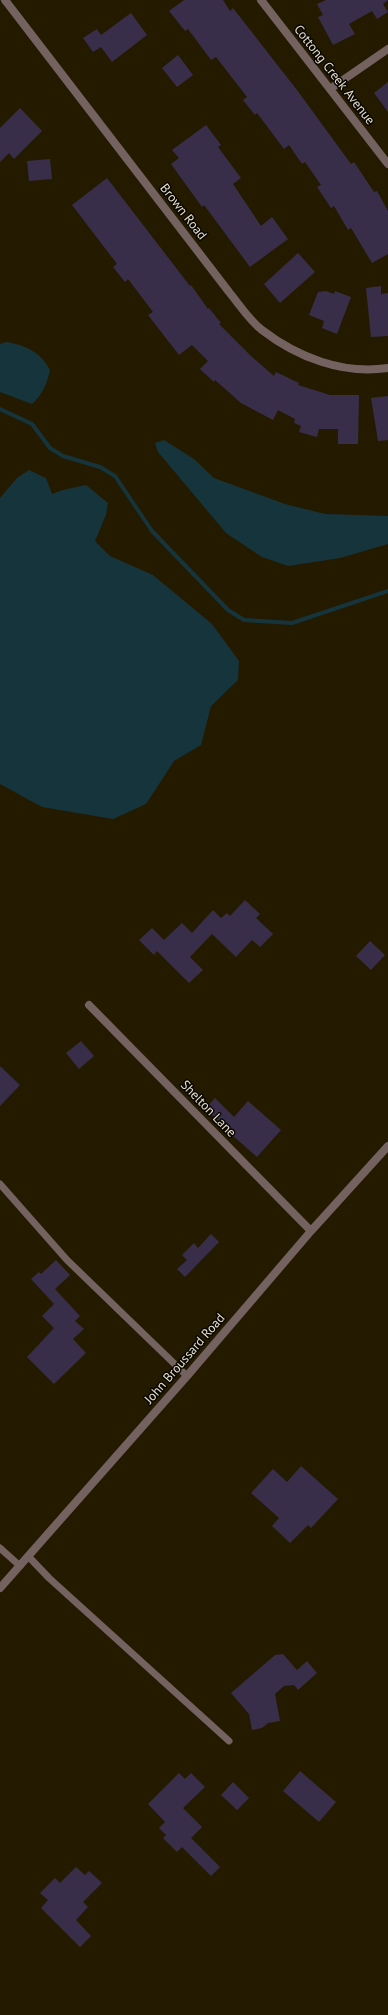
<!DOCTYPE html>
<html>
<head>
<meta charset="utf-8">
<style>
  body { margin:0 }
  canvas { display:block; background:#231a00 }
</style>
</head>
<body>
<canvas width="388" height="2015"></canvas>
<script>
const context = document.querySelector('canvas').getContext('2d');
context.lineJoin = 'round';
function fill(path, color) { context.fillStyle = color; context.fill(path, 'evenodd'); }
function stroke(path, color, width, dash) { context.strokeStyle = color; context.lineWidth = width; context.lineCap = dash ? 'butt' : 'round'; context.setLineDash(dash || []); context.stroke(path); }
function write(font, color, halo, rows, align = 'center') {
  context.font = font + ' "PT Sans",sans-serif'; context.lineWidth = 3; context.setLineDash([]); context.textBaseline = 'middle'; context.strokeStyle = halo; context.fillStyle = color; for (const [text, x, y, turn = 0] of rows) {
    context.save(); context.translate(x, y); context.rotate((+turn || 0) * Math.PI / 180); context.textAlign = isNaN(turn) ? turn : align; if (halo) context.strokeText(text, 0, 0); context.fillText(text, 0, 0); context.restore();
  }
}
fill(new Path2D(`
  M6,342C25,345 41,352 50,370C47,384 42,395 32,404L0,392V344Z
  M164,440L194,459L214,478L285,504L325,514L388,516V544L340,558L288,566L262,557L226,533L158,452L155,443Z
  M29,470L46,478L52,494L63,490L86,485L108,503L106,515L95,541L110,556L153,575L212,624L239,661L238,680L211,706L201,745L174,761L146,804L113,819L42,807L0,784V498L17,478Z`), '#16343c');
stroke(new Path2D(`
  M0,409L32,424L50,448L63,456L100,467L115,476L152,531L228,610L244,620L292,623L388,591`), '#16343c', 4);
fill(new Path2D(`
  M184,0H223L230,11L233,8L297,90L351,164L354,162L374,192L377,191L388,211V254L372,263L351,228L348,230L334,206L331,208L317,187L321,185L305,162L302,164L289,145L284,149L257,113L255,115L243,100L247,97L216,57L211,60L188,29L185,31L169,11Z
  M326,0H388L383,4L388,12L377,19L372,11L349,24L355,34L333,45L318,17L323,15L317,4Z
  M131,13L147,35L112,62L101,47L93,52L83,38L97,29L101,35Z
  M178,55L193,75L177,87L162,68Z
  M388,82V112L374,93Z
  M20,108L42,131L14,159L9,153L0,162V128Z
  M206,125L221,145L218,147L241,178L233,184L261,226L272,217L288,239L250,267L204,205L202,207L171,164L179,158L172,150Z
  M50,159L52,179L29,181L27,161Z
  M107,178L190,286L191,285L208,309L209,308L221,323L219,324L251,356L274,376L276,372L299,383L298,385L330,395H359L358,444H338V429H319L317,437L299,432L301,426L294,423L295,419L278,410L273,420L241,403L215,380L214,382L200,369L208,361L192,345L179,355L148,315L153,312L128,279L125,282L113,267L117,264L72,205Z
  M298,253L315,272L280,303L264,284Z
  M381,286V294L388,293V336L371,337L366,288Z
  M326,291L334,294L335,291L351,297L337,334L322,328L324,321L309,315L318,292Z
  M388,396V440L378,441L371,398Z
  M245,900L260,914L256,918L273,934L260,947L252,940L236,957L212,934L190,957L203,970L189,983L157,951L154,955L139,940L152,928L164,940L182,923L192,933L213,910L221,918L227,913L230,916Z
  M370,941L385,955L371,970L356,956Z
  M81,1041L94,1056L79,1069L66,1053Z
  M0,1066L20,1085L0,1106Z
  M215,1098L234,1117L248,1101L281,1130L257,1157L224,1128L206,1108Z
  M211,1234L219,1242L185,1277L177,1269L187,1260L182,1255L194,1243L198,1248Z
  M56,1260L70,1275L55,1289L80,1316L75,1321L84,1329L73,1339L86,1353L54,1384L27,1357L54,1328L42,1316L54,1304L31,1279L39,1272L41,1274Z
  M301,1466L338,1499L311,1528L308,1525L290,1543L272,1526L279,1518L251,1493L273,1469L287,1482Z
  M283,1654L297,1670L307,1661L317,1673L298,1690L294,1685L284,1686L275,1694L280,1721L268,1723L262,1728L252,1730L249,1714L231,1693L275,1655Z
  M300,1771L336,1802L319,1822L283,1791Z
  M179,1773L185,1779L191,1773L205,1787L183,1808L202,1827L191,1838L220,1867L211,1876L182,1847L177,1852L163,1838L166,1835L159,1828L165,1822L148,1804Z
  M233,1782L249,1798L237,1810L221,1795Z
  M76,1867L85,1875L89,1871L102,1883L83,1902L88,1907L76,1920L91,1936L80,1947L41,1908L48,1900L40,1893L55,1878L60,1883Z`), '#382e49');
stroke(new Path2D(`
  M0,1184L67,1260L187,1376
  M0,1548L20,1566
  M28,1556L49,1578L229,1741`), '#736260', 7);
stroke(new Path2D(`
  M5,0L229,292C239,304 249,320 262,330C297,357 343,375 388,368
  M261,0L388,164
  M330,89L388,49
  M89,1005L311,1231
  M0,1588L187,1376L311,1231L388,1146`), '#736260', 8);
write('13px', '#e4decd', '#090600', [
  ["Cottong Creek Avenue",334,75,52],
  ["Brown Road",183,212,52],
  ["Shelton Lane",208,1109,46],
  ["John Broussard Road",185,1359,-49]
]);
</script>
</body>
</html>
